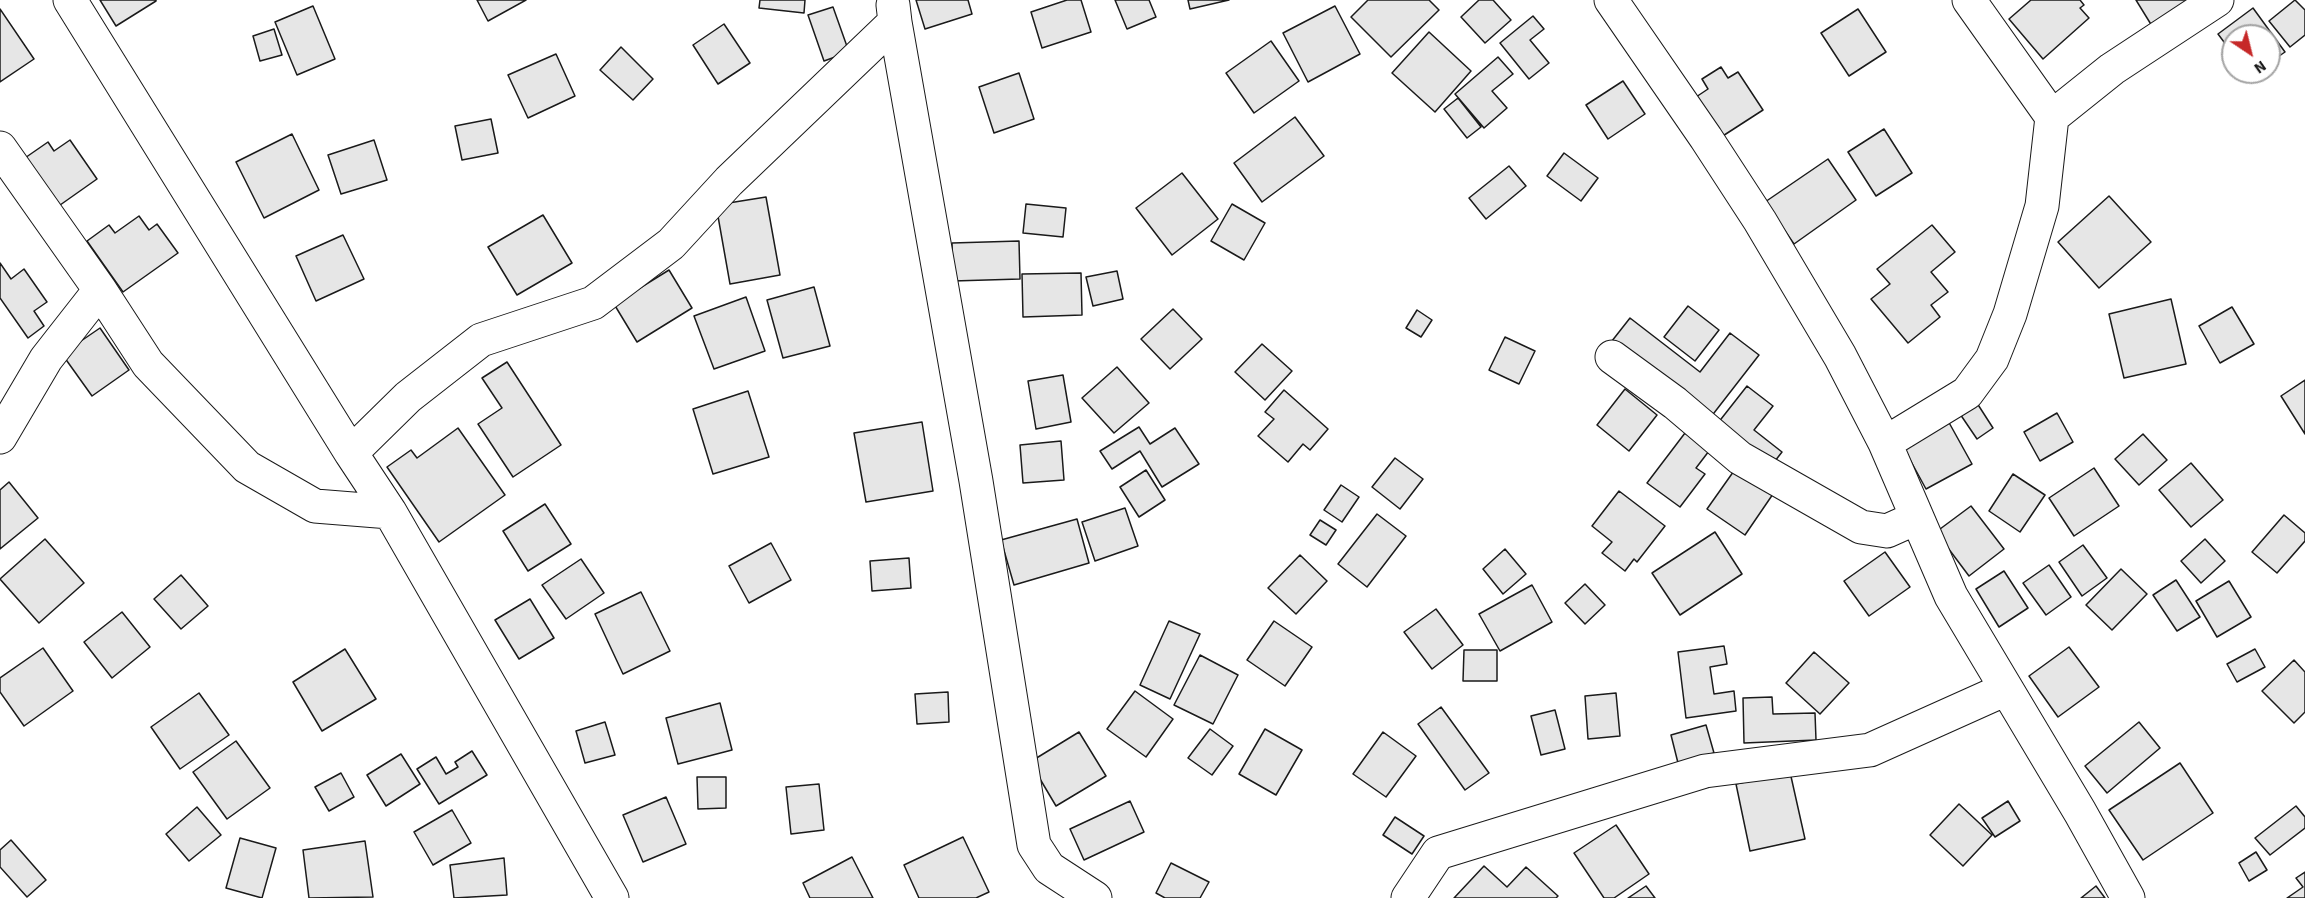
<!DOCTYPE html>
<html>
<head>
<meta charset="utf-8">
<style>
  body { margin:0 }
  #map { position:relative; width:2305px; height:898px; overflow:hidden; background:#fff; font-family:"Source Sans 3",sans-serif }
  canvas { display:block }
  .north { position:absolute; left:2221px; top:24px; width:60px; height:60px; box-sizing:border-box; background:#fff; border:2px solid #a3a3a3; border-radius:50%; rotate:145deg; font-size:16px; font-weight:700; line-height:24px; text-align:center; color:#1a1a1a }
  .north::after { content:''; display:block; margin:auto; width:21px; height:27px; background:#c62828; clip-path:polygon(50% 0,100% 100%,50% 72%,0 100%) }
</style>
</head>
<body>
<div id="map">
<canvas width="2305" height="898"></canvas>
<div class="north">N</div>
</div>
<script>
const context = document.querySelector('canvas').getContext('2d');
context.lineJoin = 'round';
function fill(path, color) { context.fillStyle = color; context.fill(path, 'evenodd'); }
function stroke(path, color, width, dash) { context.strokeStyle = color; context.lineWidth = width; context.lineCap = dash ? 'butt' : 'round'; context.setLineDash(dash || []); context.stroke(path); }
const building = new Path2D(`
  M100,0H156V1L116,26Z
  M477,0H526L488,21Z
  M760,0H805L804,13L759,8Z
  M916,0H968L972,14L925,29Z
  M1067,0H1081L1091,32L1042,48L1031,12Z
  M1115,0H1149L1156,17L1127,29Z
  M1188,0H1229L1190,9Z
  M1368,0H1429L1439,10L1391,57L1351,17Z
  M1479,0H1493L1511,20L1485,43L1461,17Z
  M2031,0H2080L2084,5L2080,8L2089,18L2043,59L2009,19Z
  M2136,0H2191L2152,26Z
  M2295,0L2305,10V35L2290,47L2269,21Z
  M313,6L335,59L297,75L275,22Z
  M1335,6L1360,54L1308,82L1283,33Z
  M833,7L849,52L824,61L808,15Z
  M2253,8L2285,52L2269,63V36H2233V54L2218,34Z
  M0,9L34,59L0,82Z
  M1858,9L1886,52L1849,76L1821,33Z
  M1533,16L1544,29L1530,40L1549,63L1529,79L1500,43Z
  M724,24L750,63L718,84L693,45Z
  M274,29L282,55L260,61L253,36Z
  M1429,32L1471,71L1435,112L1392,73Z
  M1271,41L1299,81L1254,113L1226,73Z
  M621,47L653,79L633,100L600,70Z
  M556,54L575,96L528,118L508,75Z
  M1498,57L1513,74L1492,91L1507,108L1484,128L1455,94Z
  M1721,67L1728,78L1738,72L1763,110L1715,141L1690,101L1708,89L1702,79Z
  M1019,73L1034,119L994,133L979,87Z
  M1623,81L1645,114L1608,139L1586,105Z
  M1458,98L1481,127L1467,138L1444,109Z
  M1295,117L1324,156L1262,202L1234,163Z
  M491,119L498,153L462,160L455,126Z
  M1884,129L1912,173L1876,196L1848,152Z
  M292,134L319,190L264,218L236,162Z
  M70,140L97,179L53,210L22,160L48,142L54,151Z
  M374,140L387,180L341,194L328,155Z
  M1564,153L1598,178L1581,201L1547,176Z
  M1828,159L1856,200L1794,244L1765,202Z
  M1509,166L1526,186L1486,219L1469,198Z
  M1182,173L1218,219L1172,255L1136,208Z
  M2109,196L2151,242L2099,288L2058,242Z
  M766,197L780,275L730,284L716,205Z
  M1026,204L1066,208L1063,237L1023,233Z
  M1232,204L1265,223L1244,260L1211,241Z
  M543,215L572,263L517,295L488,247Z
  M139,216L149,230L157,224L178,253L123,292L87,241L109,225L115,233Z
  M1932,225L1955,252L1931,272L1948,292L1931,305L1940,317L1908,343L1871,299L1890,284L1877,269Z
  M343,235L364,279L316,301L296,256Z
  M1019,241L1020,279L953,281L952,243Z
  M0,263L11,279L24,269L47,302L34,311L44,326L28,338L0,298Z
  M669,270L692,308L637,342L614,304Z
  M1117,271L1123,299L1093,306L1086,277Z
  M1081,273L1082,315L1023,317L1022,274Z
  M814,287L830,346L783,358L767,300Z
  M746,297L765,351L714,369L694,316Z
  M2171,299L2186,364L2124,378L2109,314Z
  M1688,306L1719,330L1695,361L1664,337Z
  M2232,307L2254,344L2220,363L2199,326Z
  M1173,309L1202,339L1170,369L1141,339Z
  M1417,310L1432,320L1421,337L1406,328Z
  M1630,318L1700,372L1730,333L1759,355L1707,422L1608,346Z
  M100,328L129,370L92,396L62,354Z
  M1505,337L1535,351L1519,384L1489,370Z
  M1262,344L1292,371L1265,400L1235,372Z
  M507,362L561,445L513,477L478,424L502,408L482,378Z
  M1117,367L1149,403L1114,433L1082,398Z
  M1063,375L1071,422L1036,429L1028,381Z
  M2305,380V434L2281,396Z
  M1747,386L1773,406L1754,430L1782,452L1768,470L1714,428Z
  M1625,389L1657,415L1629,451L1597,425Z
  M1284,390L1328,429L1310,450L1303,444L1288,462L1258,436L1274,419L1265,412Z
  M748,391L769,457L713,474L693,409Z
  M1975,400L1993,428L1977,439L1958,411Z
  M2057,413L2073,442L2040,461L2024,432Z
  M1947,419L1972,464L1926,489L1902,445Z
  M922,422L933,491L866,502L854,433Z
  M1139,427L1150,444L1175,428L1199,464L1162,487L1140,451L1112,469L1100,451Z
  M458,428L505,495L439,542L387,467L411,450L417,458Z
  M1685,433L1709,451L1696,468L1705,474L1680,507L1647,483Z
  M2143,434L2167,460L2139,485L2115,459Z
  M1061,441L1064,480L1023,483L1020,445Z
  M1395,458L1423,479L1400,509L1372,487Z
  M2191,463L2223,500L2191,527L2159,490Z
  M1736,468L1773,494L1745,535L1707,509Z
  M2094,468L2119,506L2074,536L2049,498Z
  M1146,470L1165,500L1139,517L1120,487Z
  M2013,474L2045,495L2020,532L1989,511Z
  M9,482L38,518L0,549V490Z
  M1341,485L1359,497L1342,522L1324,510Z
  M1619,491L1665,526L1637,562L1634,559L1625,571L1602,553L1612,542L1592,526Z
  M545,504L571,544L528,571L503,531Z
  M1971,506L2004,549L1969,576L1936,532Z
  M1125,508L1138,546L1095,561L1082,522Z
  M1377,514L1406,536L1367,587L1338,564Z
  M2284,515L2305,533V541L2277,573L2252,552Z
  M1077,519L1089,563L1014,585L1001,540Z
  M1320,520L1336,530L1326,545L1310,535Z
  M1715,532L1742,574L1680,615L1652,573Z
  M45,539L84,583L39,623L0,579Z
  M2205,539L2225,561L2201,583L2181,561Z
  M771,543L791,580L749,603L729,566Z
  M2083,545L2107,578L2082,596L2059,562Z
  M1505,549L1526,574L1503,594L1483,569Z
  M1885,552L1910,587L1869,616L1844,581Z
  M1300,555L1327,581L1296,614L1268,588Z
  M909,558L911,588L872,591L870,561Z
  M581,559L604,593L566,619L542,585Z
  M2049,565L2071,597L2046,615L2023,583Z
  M2121,569L2147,594L2112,630L2086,605Z
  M2004,571L2028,608L1999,627L1976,589Z
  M181,575L208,606L181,629L154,599Z
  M2176,580L2200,617L2177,631L2153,595Z
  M2229,581L2251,617L2217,637L2196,601Z
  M1585,584L1605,605L1585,624L1565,603Z
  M1532,585L1552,622L1500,651L1479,614Z
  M641,592L670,651L623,674L595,614Z
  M530,599L554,638L519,659L495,620Z
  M1436,609L1463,645L1432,669L1404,632Z
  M122,612L150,647L112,678L84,642Z
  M1169,621L1200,634L1170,699L1140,685Z
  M1274,621L1312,647L1285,686L1247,660Z
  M1724,646L1727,664L1710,667L1714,694L1734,691L1736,711L1686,718L1678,652Z
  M2069,647L2099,687L2058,717L2029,676Z
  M43,648L73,691L24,726L0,692V678Z
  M345,649L376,699L322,731L293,682Z
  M2255,649L2265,667L2237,682L2227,664Z
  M1464,650H1497V681H1463Z
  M1814,652L1849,683L1820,714L1786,683Z
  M1200,655L1238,675L1213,724L1174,705Z
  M2294,660L2305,672V712L2294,723L2262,691Z
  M1135,691L1173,719L1146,757L1107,729Z
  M948,692L949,722L917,724L915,694Z
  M199,693L229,735L180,769L151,727Z
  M1616,693L1620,736L1588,739L1585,696Z
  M1772,697L1773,714L1815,713L1816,740L1744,743L1743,698Z
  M720,703L732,750L678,764L666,718Z
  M1441,707L1489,773L1465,790L1418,724Z
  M1555,710L1565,749L1541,755L1531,716Z
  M605,722L615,755L585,763L576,731Z
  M2139,722L2160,748L2107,793L2085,766Z
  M1706,725L1714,753L1678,763L1671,735Z
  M1210,729L1233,746L1212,775L1188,758Z
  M1265,729L1302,750L1276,795L1239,774Z
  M1079,732L1106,776L1056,806L1030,762Z
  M1383,732L1416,756L1386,797L1353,774Z
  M236,741L270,788L227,819L193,772Z
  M472,751L487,775L439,804L417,769L436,757L446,774L458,767L455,762Z
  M401,754L420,784L386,806L367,775Z
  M2180,763L2213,813L2143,860L2109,810Z
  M1790,772L1805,839L1750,851L1736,784Z
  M341,773L354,797L329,811L315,787Z
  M697,777H726V808L698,809Z
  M819,784L824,830L791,834L786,787Z
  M666,797L686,844L643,862L623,815Z
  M1130,801L1144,832L1084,860L1070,829Z
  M2008,801L2020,821L1995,837L1982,818Z
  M1959,804L1992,835L1963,866L1930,835Z
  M2296,806L2305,817V828L2270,855L2255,838Z
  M197,807L221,835L189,861L166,834Z
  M452,810L471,843L433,865L414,832Z
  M1395,817L1424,836L1412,854L1383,835Z
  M1616,825L1649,874L1614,898H1604L1574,853Z
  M963,837L989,892L976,898H919L904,865Z
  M240,838L276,848L262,898L226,888Z
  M11,840L46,880L27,897L0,867V850Z
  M365,841L373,897L309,898L303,850Z
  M2256,852L2267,870L2249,881L2239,863Z
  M852,857L873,898H810L803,883Z
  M504,858L507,895L454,898L450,865Z
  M1171,863L1209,882L1200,898H1165L1156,893Z
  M1484,866L1507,887L1526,867L1558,896L1556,898H1454Z
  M2305,872V898H2287L2303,887L2296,878Z
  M1646,886L1655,898H1628Z
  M2096,886L2105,898H2081Z`);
fill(building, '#e6e6e6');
stroke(building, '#1a1a1a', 1.5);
const minor = new Path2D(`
  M70,0L351,453L390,512L612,898
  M1611,0L1706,138L1760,221L1840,356L1885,443L1951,596L2080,812L2128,898
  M1969,0L2052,117
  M895,22L976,481L1034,845L1049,868L1095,898
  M0,148L100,290L148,364L247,467L315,506L390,512
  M1612,357L1675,403L1740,458L1861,527L1887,531L1916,518
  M0,437L46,359L100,290
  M1885,443L1967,393L1992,359L2010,314L2042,206L2052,117L2112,69L2217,0
  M351,453L408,397L481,340L593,303L671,244L729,181L895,22L893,5
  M1408,898L1438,853L1705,771L1870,750L2006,689`);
stroke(minor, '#1a1a1a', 35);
stroke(minor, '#fff', 33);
</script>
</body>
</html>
